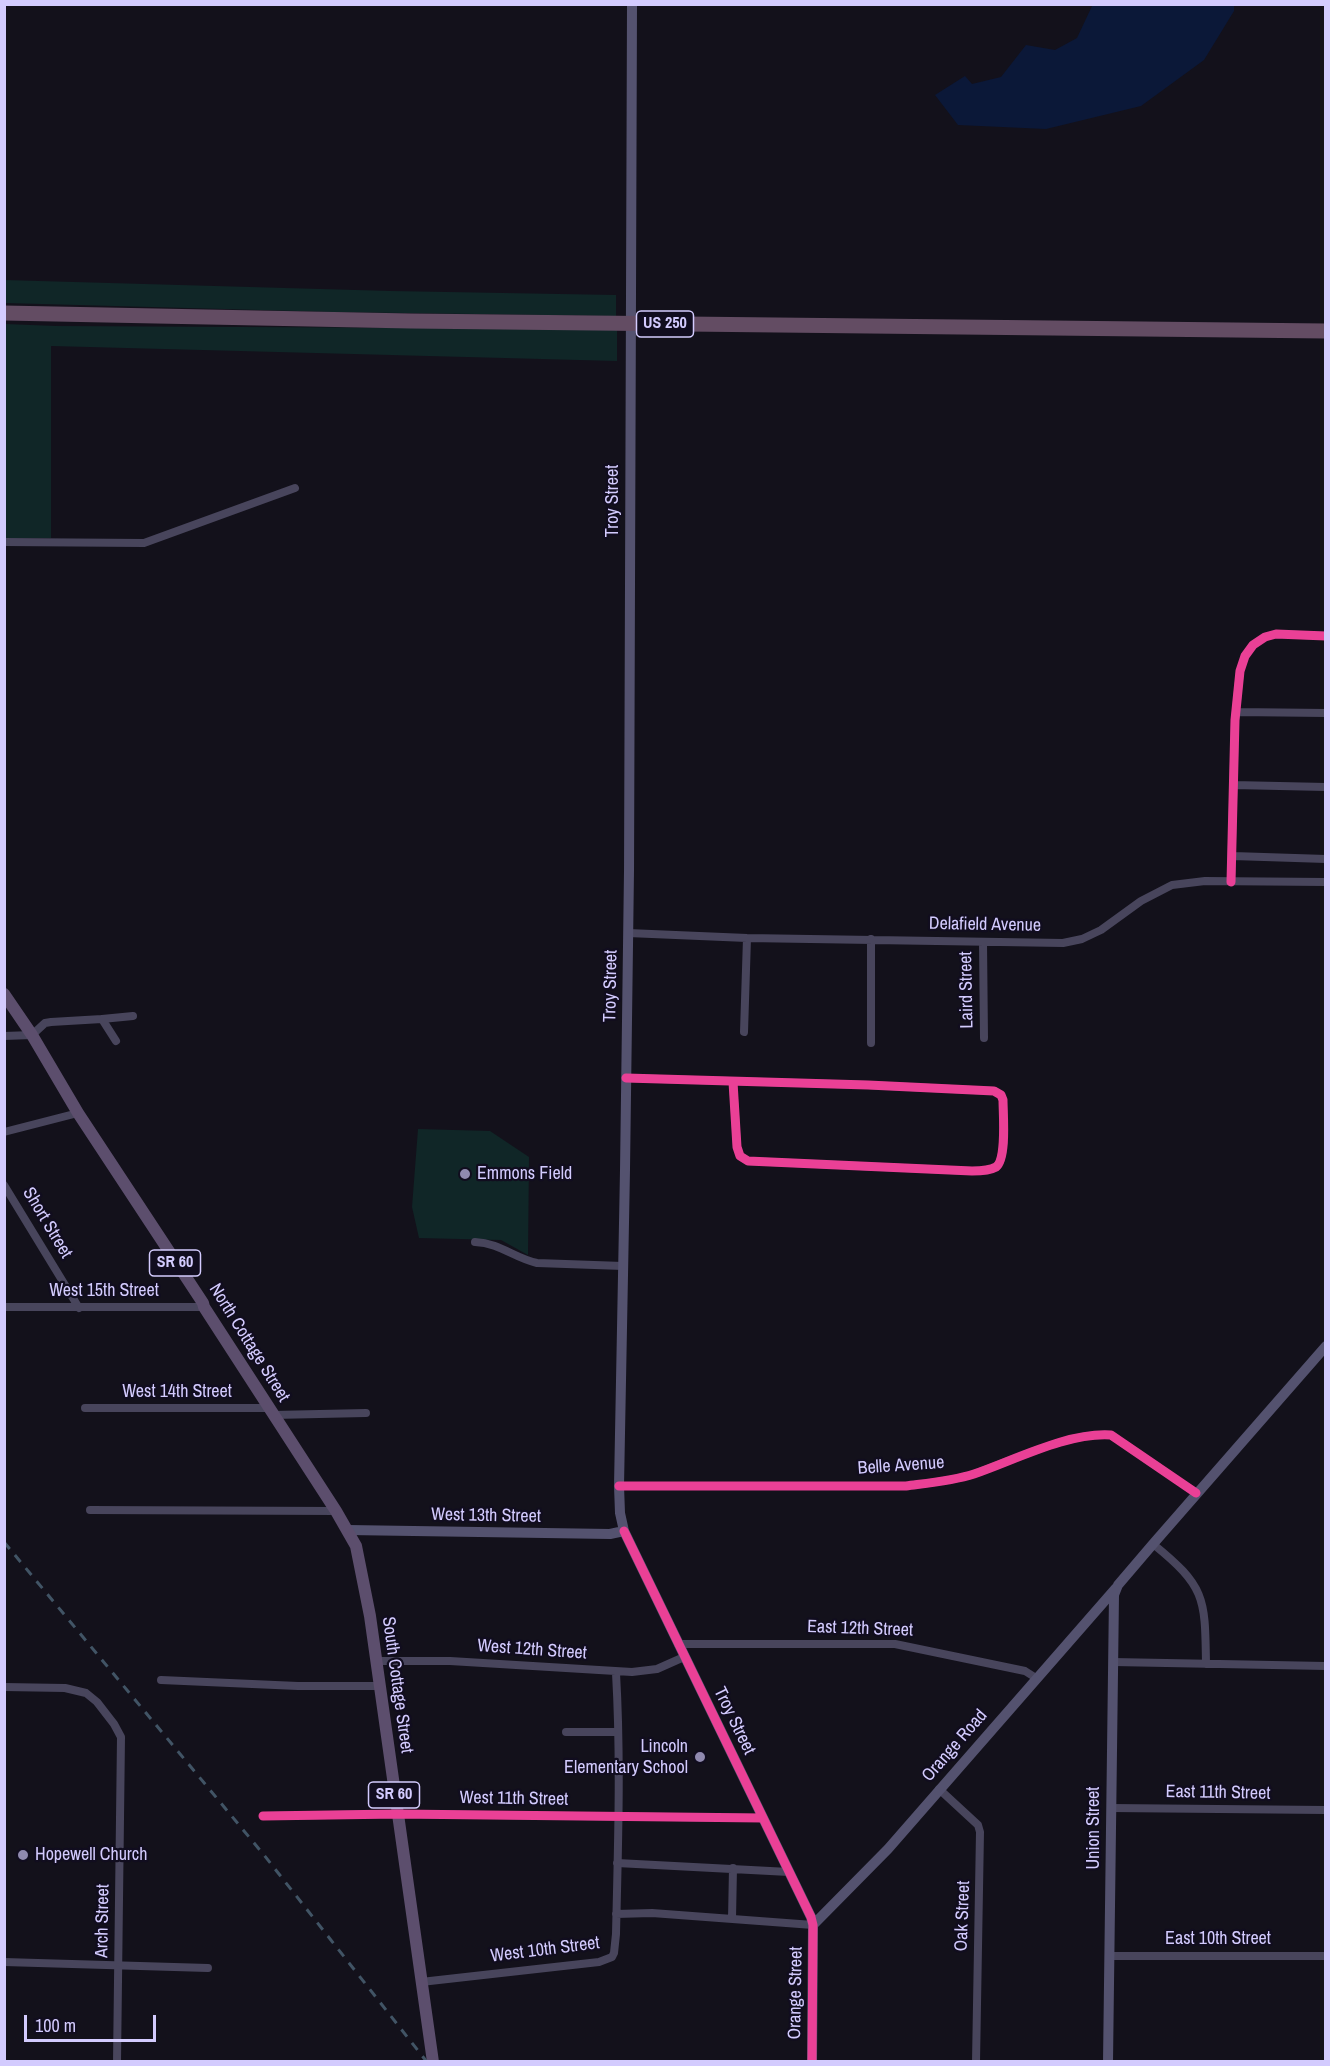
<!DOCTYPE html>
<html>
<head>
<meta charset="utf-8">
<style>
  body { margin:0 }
  #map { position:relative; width:1330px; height:2066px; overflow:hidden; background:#13111b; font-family:"Archivo Narrow",sans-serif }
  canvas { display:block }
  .frame { position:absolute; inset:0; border:6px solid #d3cbfe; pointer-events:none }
  .scale { position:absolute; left:24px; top:2015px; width:132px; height:27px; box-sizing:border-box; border:3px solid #d3cbfe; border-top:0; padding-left:8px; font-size:18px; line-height:21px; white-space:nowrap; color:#d3cbfe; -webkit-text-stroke:4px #110d1f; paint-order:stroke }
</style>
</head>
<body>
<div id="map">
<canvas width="1330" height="2066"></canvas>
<div class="frame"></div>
<div class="scale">100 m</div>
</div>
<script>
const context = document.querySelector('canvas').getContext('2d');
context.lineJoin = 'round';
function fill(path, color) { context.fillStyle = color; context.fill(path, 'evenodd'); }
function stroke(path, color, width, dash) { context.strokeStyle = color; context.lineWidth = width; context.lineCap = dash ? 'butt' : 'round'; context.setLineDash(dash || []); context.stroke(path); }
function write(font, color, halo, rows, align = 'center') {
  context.font = font + ' "Archivo Narrow",sans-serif'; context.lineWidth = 4.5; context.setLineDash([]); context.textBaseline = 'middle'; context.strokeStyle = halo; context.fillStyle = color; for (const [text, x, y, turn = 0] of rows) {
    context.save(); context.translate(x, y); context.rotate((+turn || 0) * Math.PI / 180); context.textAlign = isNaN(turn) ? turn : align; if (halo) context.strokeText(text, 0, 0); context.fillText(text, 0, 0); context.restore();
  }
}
fill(new Path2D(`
  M4,280L391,291L616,295V316L333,312L5,303Z
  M5,324L56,326L617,329V361L51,346V538H5Z
  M418,1129L490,1131L529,1157L528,1255L501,1240L419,1238L412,1207Z`), '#102627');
fill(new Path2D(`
  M1093,4H1234V11L1204,60L1141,106L1046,129L958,125L935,95L965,76L972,84L1001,77L1026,45L1055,50L1077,38Z`), '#0b1838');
stroke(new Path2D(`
  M4,542L144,543L295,488
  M1236,712L1326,713
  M1233,785L1326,787
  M1233,856L1326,859
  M1231,882L1235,720L1240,671L1245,656L1253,645L1265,637L1276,634L1326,636
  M628,933L747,938L1063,943L1082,939L1101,930L1141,901L1172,885L1205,881L1326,882
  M871,939V1043
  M983,942L984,1038
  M102,1019L133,1016
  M744,1032L747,938
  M4,1036L32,1035L45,1023L51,1022L102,1019L116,1041
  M626,1078L868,1085L994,1091L1001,1095L1003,1100C1003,1114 1007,1159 996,1167C989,1171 979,1171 972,1171L748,1161L740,1156L737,1147L733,1082
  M4,1132L78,1113
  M4,1185L79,1308
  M475,1242C500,1243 514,1258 537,1263L623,1266
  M4,1307H204
  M85,1408H269
  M273,1415L366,1413
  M619,1486H906C929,1483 952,1481 974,1474C1015,1460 1068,1432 1111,1435L1196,1493
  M90,1510L336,1511
  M1153,1544C1206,1587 1205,1598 1206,1664
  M678,1644H895L1025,1671L1036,1678
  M375,1661H450L632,1672L657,1669L684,1657
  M1113,1662L1326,1666
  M161,1680L298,1686H379
  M4,1687L65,1688L86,1693L97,1702L114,1724L121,1737L117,2062
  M566,1732H618
  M939,1789L978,1825L980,1832L976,2062
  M1111,1808L1326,1810
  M263,1816L397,1814L763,1818
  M617,1863L789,1872
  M616,1914L652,1913L813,1925
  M732,1919L733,1868
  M1110,1956H1326
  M4,1962L208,1968
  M421,1982L599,1962L612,1957L614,1953L616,1934C618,1847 621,1760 616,1673`), '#48455c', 8);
stroke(new Path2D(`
  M632,4L629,871L625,1170L619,1486L620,1513L624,1531L811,1917L813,1925L812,2062
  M348,1530L610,1534L624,1531
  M813,1925L888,1849L1116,1588
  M1108,2062L1114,1595L1118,1585L1153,1544L1326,1346`), '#54526f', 10);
stroke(new Path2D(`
  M4,994L32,1035L78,1113L203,1303L204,1307L336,1511L356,1546L370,1616L433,2062`), '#5c4e6d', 12);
stroke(new Path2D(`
  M4,313L411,321L1326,331`), '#634c63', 15);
stroke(new Path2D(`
  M4,1542L264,1855L427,2062`), '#415465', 3, [9, 8]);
stroke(new Path2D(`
  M1231,882L1235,720L1240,671L1245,656L1253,645L1265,637L1276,634L1326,636
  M626,1078L868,1085L994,1091L1001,1095L1003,1100C1003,1114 1007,1159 996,1167C989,1171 979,1171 972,1171L748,1161L740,1156L737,1147L733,1082
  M619,1486H906C929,1483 952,1481 974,1474C1015,1460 1068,1432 1111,1435L1196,1493
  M624,1531L811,1917L813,1925L812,2062
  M263,1816L397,1814L763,1818`), '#ea4096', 9);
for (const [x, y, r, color] of [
  [465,1174,6,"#908aaf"],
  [700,1757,6,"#908aaf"],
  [23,1855,6,"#908aaf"]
]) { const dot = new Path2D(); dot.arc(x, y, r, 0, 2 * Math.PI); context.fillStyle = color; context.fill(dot); stroke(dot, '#110d1f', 2); }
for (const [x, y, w] of [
  [665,324,57],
  [175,1263,51],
  [394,1795,51]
]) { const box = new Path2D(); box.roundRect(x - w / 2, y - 13, w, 26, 4.5); context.fillStyle = '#110d1f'; context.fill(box); stroke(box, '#d3cbfe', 1.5); }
write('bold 16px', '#d3cbfe', null, [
  ["US 250",665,324],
  ["SR 60",175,1263],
  ["SR 60",394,1795]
]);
write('18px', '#d3cbfe', '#110d1f', [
  ["Troy Street",613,501,-90],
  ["Delafield Avenue",985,925,1],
  ["Troy Street",611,986,-89],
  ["Laird Street",967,990,-91],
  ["Short Street",47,1223,59],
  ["West 15th Street",104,1291],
  ["North Cottage Street",249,1343,58],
  ["West 14th Street",177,1392],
  ["Belle Avenue",901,1466,-4],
  ["West 13th Street",486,1516,1],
  ["East 12th Street",860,1629,2],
  ["West 12th Street",532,1650,4],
  ["South Cottage Street",397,1685,82],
  ["Troy Street",734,1721,64],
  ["Orange Road",955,1746,-49],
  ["East 11th Street",1218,1793,1],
  ["West 11th Street",514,1799,1],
  ["Union Street",1094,1828,-90],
  ["Oak Street",963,1916,-88],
  ["Arch Street",103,1921,-89],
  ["East 10th Street",1218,1939],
  ["West 10th Street",545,1950,-7],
  ["Orange Street",796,1993,-89]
]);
write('18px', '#d3cbfe', '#110d1f', [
  ["Emmons Field",477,1174],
  ["Lincoln",688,1747,"right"],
  ["Elementary School",688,1768,"right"],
  ["Hopewell Church",35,1855]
], 'left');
</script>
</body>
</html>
